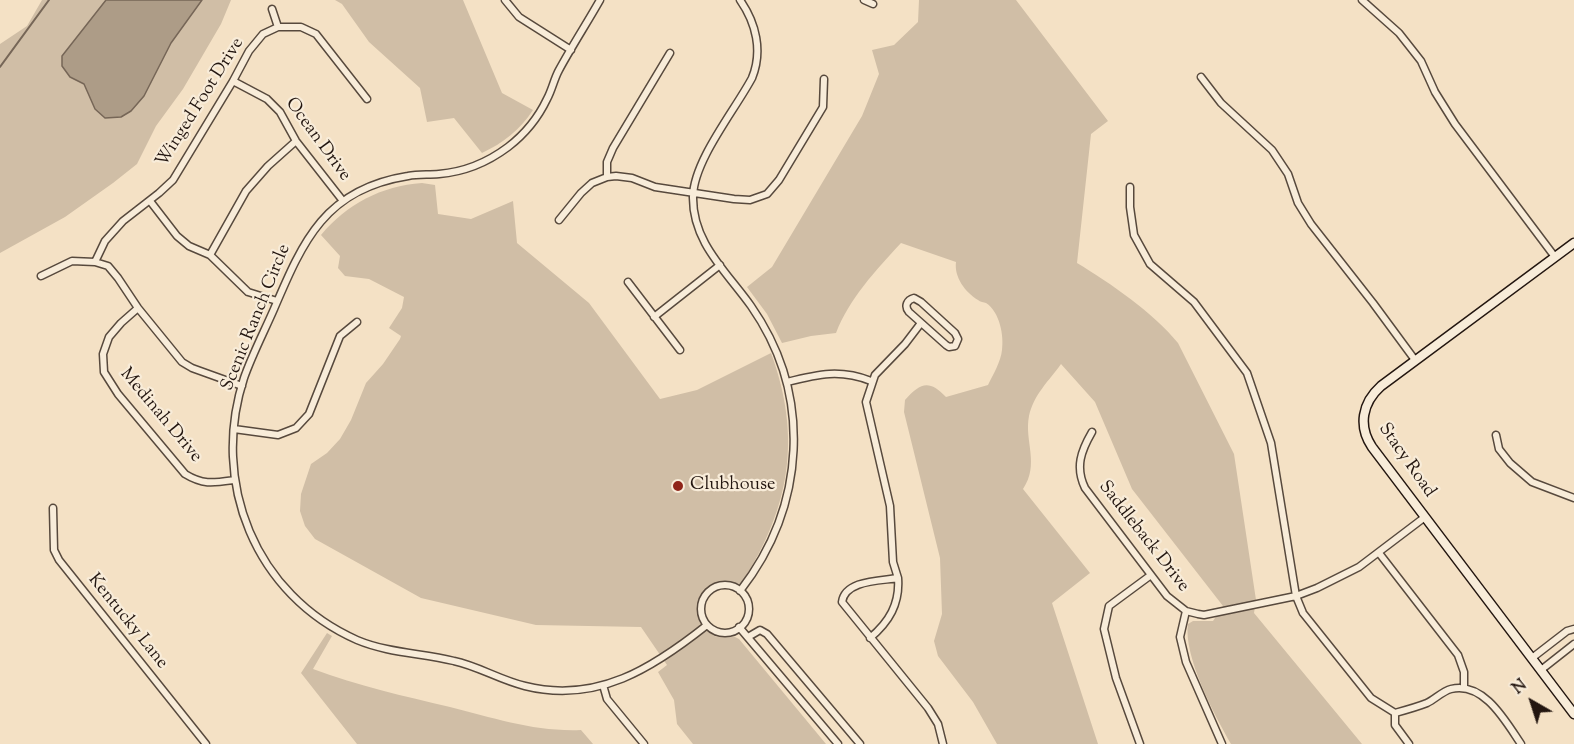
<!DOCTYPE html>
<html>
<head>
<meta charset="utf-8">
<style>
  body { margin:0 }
  #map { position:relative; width:1574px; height:744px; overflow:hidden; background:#f4e1c5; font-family:"Sorts Mill Goudy",serif }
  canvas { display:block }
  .north { position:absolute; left:1502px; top:672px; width:60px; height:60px; -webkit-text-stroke:4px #f8ecd9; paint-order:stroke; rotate:321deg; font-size:16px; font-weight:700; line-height:24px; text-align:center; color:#231610 }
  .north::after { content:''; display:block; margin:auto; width:21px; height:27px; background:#231610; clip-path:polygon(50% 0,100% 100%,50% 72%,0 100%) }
</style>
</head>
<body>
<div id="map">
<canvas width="1574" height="744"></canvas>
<div class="north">N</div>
</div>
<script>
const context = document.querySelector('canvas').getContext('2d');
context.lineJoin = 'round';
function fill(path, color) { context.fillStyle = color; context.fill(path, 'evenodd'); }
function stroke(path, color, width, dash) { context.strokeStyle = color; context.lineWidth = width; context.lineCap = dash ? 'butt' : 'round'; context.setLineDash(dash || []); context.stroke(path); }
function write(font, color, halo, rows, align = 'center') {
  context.font = font + ' "Sorts Mill Goudy",serif'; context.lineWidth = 4.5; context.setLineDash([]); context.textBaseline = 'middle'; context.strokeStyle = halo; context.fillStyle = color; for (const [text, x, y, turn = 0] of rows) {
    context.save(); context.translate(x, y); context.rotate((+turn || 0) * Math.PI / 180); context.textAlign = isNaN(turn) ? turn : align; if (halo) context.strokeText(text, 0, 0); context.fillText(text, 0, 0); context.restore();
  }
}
fill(new Path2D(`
  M42,0H231L221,24L183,89L156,126L137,164L113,183L65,217L0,253V44L27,26Z
  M335,0H463L502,93L533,110C520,130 503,143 482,153L454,118L427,122L420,88L369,42L342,4Z
  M919,0H1016L1108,121L1091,134L1077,263C1110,283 1154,313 1178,343L1234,454L1256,600L1254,613L1362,744H1231C1215,716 1183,656 1188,624L1193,621H1213L1223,606L1132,489L1095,402L1061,364C1049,381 1034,394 1029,416C1024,441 1040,464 1023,489L1090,573L1052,603L1098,744H997L973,702L938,656L934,641L942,614L940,558L904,412L905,400C920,383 929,379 946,397L988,385C993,375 1001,361 1002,350C1004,336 1000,312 986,303C984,302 980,302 978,300C965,292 954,277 956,262L901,243C876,270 849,299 836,333L811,336L782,343L767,314L747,287L772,267L862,116L879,74L872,50L894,45L918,22Z
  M422,183L435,185L438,214L471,219L513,201L517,243L589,303L660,399L697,390L771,353C802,437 790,507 743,581L740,584C733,584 727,581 721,582C704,585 693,603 700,619C703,627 710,633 716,637H735L739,639L826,744H693L677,724L674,700L658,672L667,665L641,627L536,625L421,598L315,539L305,526L300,511L301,494L311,464L327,453L340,439L351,420L366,383L383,364L400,339L401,336L389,328L402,308L404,297L369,279L345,276L338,268L340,256L321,235C347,204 381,186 422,183Z
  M327,633L332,636L313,669C358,686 404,696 450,707C494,718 535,732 581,730L593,744H357L301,673Z`), '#d0bea6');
const water = new Path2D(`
  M106,0H202L171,43L144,96L131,111L121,117L105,118L95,109L84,84L70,77L62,66V56Z`);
fill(water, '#ad9c87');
stroke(water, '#766657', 1.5);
stroke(new Path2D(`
  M0,67L49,0`), '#766657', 2);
const minor = new Path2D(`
  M505,0L519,17L571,50
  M600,0C587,23 572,46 559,70C554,79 552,90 547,99C538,118 525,134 508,147C488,162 463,172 439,174C428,175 418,174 408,176C325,189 303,241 274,309C264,332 252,355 244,378C210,482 255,595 357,640C388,653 421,653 454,661C478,666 500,680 525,686C597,704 653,668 707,625
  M740,0C756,23 763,51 752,78C735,110 694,160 693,196C692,242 726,271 751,306C813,395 806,506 740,591
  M864,0L873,4
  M1362,0L1399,33L1421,61L1435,92L1455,124L1555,257
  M272,9L278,27
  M1201,77L1221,103L1272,150L1288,174L1298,203L1311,224L1373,303L1415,360
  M233,81L267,99L280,112L296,141L343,201
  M607,177V162L613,148L670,53
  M1130,187V207L1134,235L1150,264L1194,302L1247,373L1271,443L1296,596L1303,613L1371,698L1395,713C1406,710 1417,707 1427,703C1435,699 1443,691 1451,689C1484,681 1506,722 1521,744
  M150,201L177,236L189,246L210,255L248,292L277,301
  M559,220L581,193L592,183L607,177L616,176L632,178L655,187L734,199L750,200L767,194L779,180L823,107L824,79
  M210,255L246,191L268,166L296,141
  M95,262L105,241L123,221L159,193L173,180L233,81L249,51L263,34L278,27H301L316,34L367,99
  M41,276L72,261L95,262L108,266L118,278L138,308L182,362L192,368L242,386
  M628,282L680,350
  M914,298L921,302L955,333L958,339L955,346L949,347L946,345L909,312C904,306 907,300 914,298Z
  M138,308L121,323L109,337L103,354L104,372L118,394L185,474C203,485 213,483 234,480
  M654,317L720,265
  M921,323L905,344L875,375L866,402L890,506L893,562L898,578C880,581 845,580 842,602L928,708L938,724L943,744
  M787,382C819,374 840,369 871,381
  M234,429L278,435L296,428L309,414L340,336L357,322
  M1092,432C1081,451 1075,467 1085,488L1167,596L1186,611L1198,614L1204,615L1296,596L1317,588L1359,567L1425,517
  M1496,435L1499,449L1510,463L1532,482L1574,498
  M53,508L54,550L59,560L206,744
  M1379,553L1458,655L1464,672V688
  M701 609a24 24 0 1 1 48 0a24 24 0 1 1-48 0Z
  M1186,611L1180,637L1186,662L1222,744
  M739,627L838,744
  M748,637L760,630L767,634L860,744
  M870,638C889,622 900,604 898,578
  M1532,658L1567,631L1574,629
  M1541,670L1574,644
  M603,685L607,699L644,744
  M1395,713V725L1409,744
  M1140,744L1116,678L1104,629L1109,606L1151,575`);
const secondary = new Path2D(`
  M1574,243L1381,386C1362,403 1358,426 1372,447L1574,714`);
stroke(minor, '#57493d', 9);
stroke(secondary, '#231610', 11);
stroke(minor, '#f8ecd9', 6);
stroke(secondary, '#f8ecd9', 8);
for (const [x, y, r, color] of [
  [678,486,6,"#8f2418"]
]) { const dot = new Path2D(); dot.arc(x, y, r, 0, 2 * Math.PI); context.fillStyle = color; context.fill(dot); stroke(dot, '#f8ecd9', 2); }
write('18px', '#231610', '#f8ecd9', [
  ["Winged Foot Drive",201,103,-58],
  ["Ocean Drive",317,140,54],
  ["Scenic Ranch Circle",257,318,-68],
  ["Medinah Drive",160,416,50],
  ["Stacy Road",1406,461,55],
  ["Saddleback Drive",1143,537,52],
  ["Kentucky Lane",127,622,51]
]);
write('18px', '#231610', '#f8ecd9', [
  ["Clubhouse",690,486]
], 'left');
</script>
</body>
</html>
